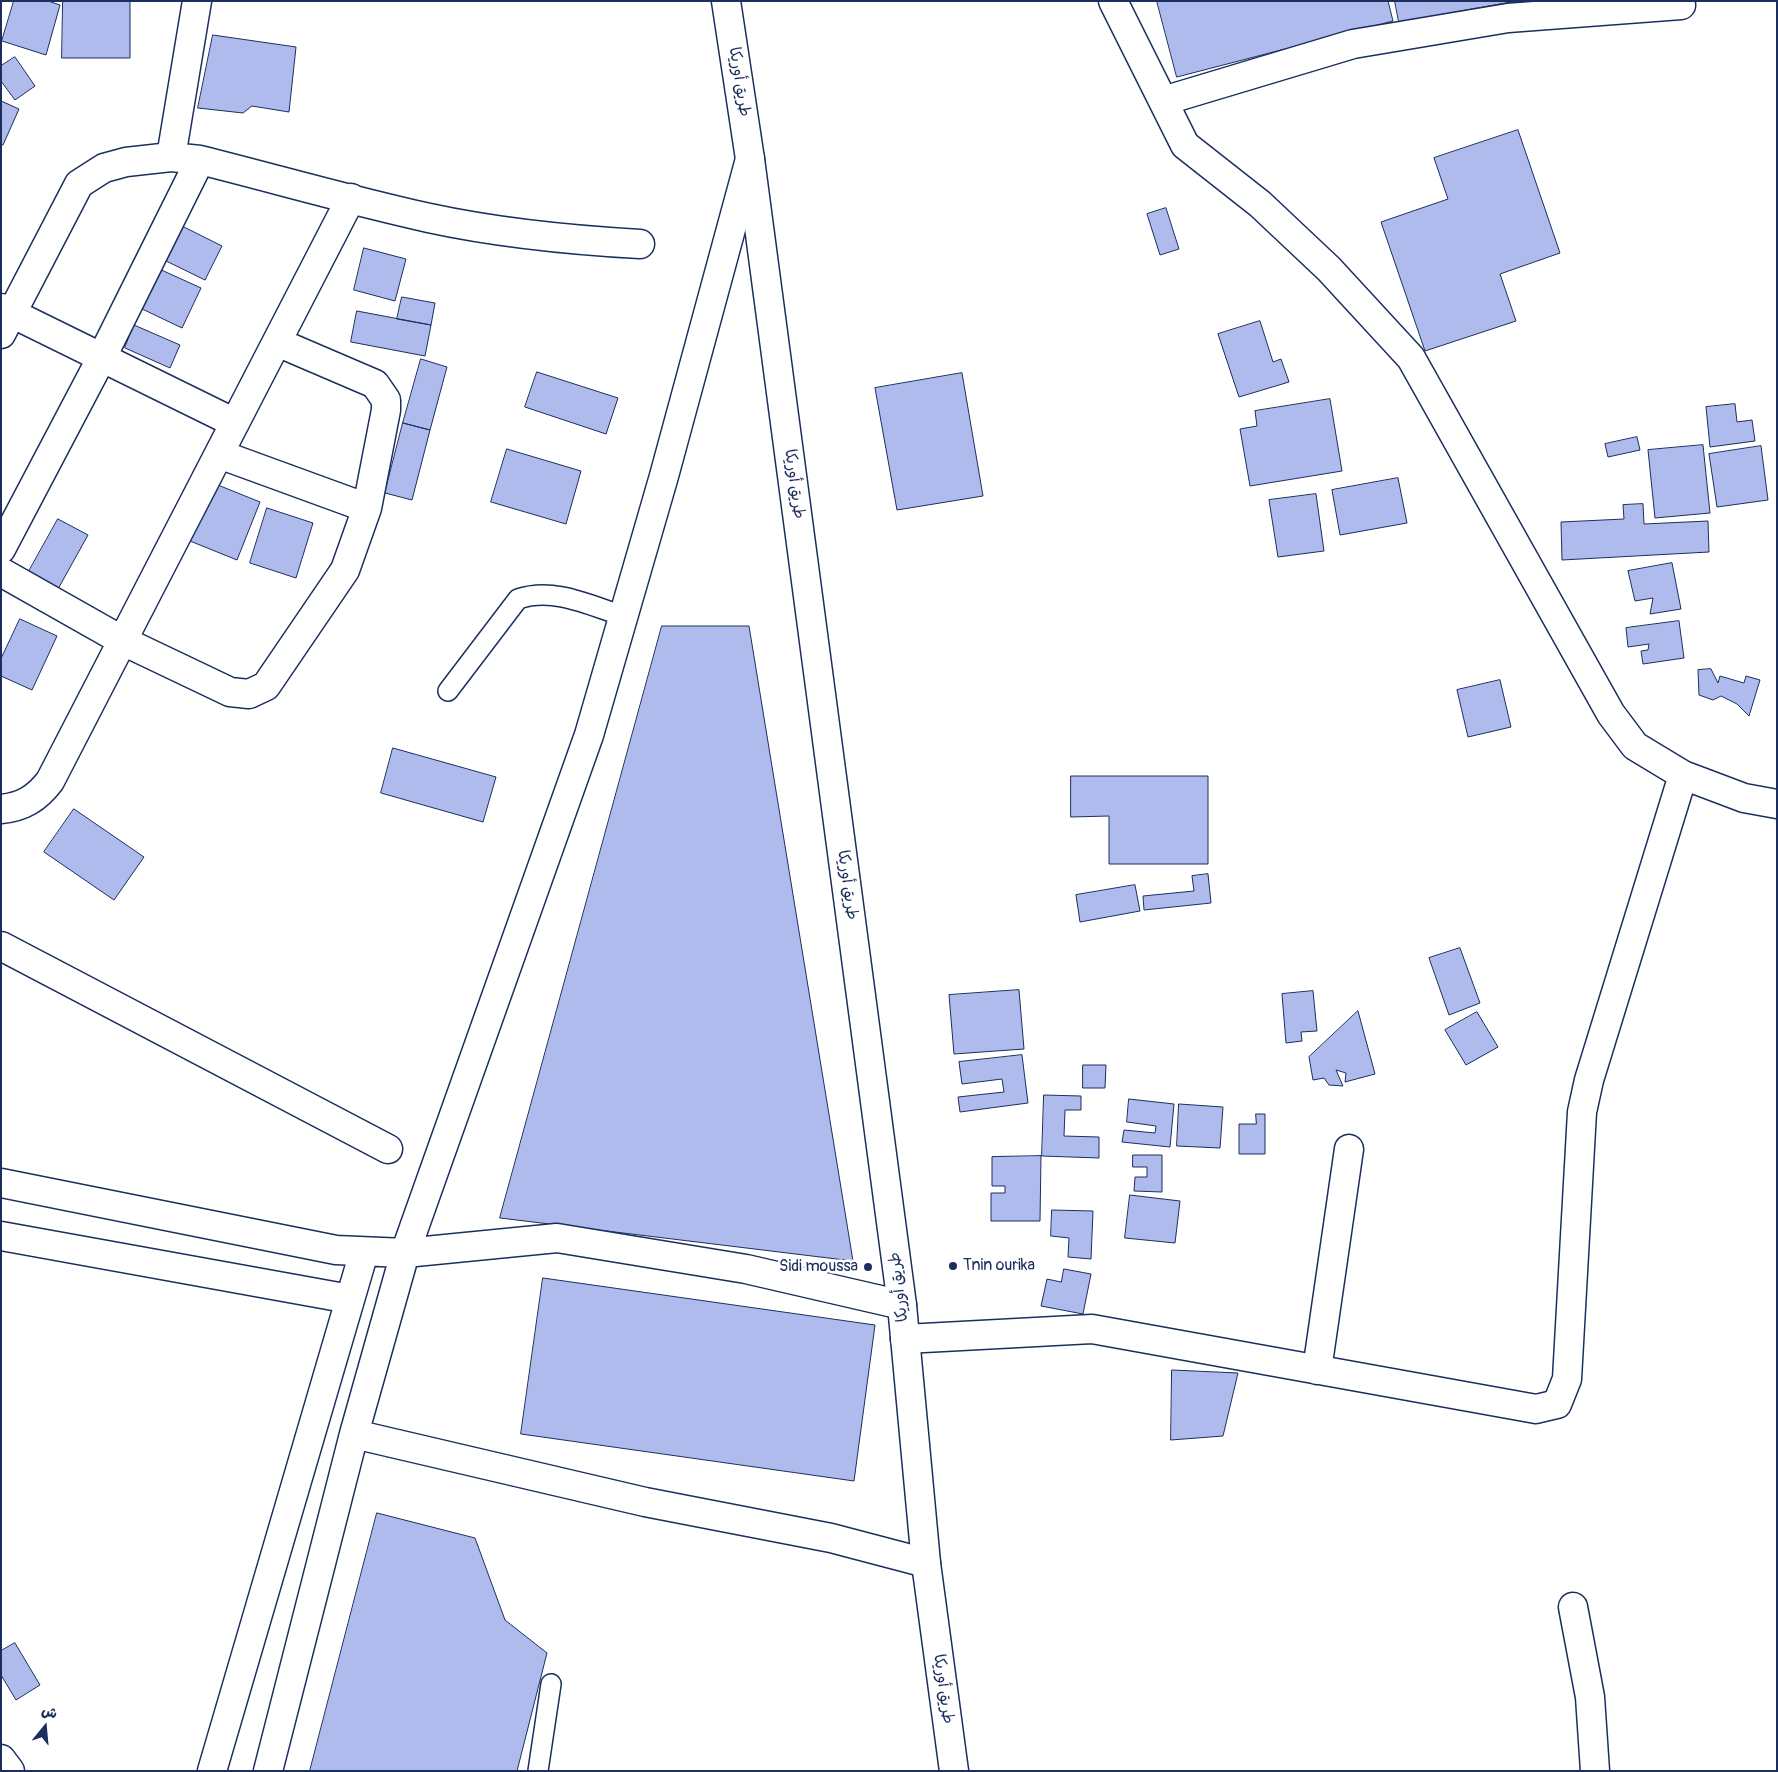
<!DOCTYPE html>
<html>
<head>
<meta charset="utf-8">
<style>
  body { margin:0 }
  #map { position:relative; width:1778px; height:1772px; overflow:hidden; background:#fff; font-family:Pangolin,"Playpen Sans Arabic",sans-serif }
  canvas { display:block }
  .frame { position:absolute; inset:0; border:2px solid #1b2f5e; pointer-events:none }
  .north { position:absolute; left:20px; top:1702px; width:50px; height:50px; -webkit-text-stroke:4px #fff; paint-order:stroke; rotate:17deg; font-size:14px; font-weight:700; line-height:20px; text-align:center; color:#1b2f5e }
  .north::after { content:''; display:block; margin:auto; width:18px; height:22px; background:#1b2f5e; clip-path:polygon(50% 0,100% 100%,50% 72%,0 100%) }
</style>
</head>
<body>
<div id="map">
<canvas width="1778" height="1772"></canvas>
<div class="frame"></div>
<div class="north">ش</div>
</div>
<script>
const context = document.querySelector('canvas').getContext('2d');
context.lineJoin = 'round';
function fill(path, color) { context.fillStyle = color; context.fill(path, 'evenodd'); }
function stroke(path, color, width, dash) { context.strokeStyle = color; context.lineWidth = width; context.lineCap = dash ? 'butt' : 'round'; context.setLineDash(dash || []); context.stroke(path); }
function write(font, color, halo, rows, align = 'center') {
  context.font = font + ' Pangolin,"Playpen Sans Arabic",sans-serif'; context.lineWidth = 5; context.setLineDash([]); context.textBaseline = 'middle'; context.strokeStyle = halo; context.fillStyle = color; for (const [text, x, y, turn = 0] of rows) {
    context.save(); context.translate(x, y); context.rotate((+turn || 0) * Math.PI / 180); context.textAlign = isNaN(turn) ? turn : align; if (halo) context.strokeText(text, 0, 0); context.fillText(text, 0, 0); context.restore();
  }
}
const building = new Path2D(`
  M14,1H48L60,5L46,55L2,41Z
  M63,1H130V58H62Z
  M1157,1H1388L1393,21L1177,77Z
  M1395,1H1517L1399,22Z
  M213,35L296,47L289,112L252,106L243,113L198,108Z
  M15,57L35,86L15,100L1,81V66Z
  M1,101L19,109L3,145H1Z
  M1518,130L1560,253L1500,274L1516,321L1425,351L1381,222L1448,199L1434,158Z
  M1166,208L1179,249L1160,255L1147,214Z
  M178,224L222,246L205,280L162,259Z
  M364,248L406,259L395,301L354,290Z
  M157,268L201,288L182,328L138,307Z
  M402,297L435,303L431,325L397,319Z
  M357,311L431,325L425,356L351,342Z
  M1260,321L1273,362L1281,359L1289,382L1239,397L1218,334Z
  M134,325L180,345L170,368L125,348Z
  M421,359L447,367L430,430L403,423Z
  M537,372L618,398L606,434L525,407Z
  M962,373L983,496L897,510L875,388Z
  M1330,399L1342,471L1250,486L1240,429L1257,426L1255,411Z
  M1735,404L1737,422L1752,420L1755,441L1710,447L1706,407Z
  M403,423L430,430L412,500L385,493Z
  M1637,437L1640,450L1608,457L1605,444Z
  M1703,445L1710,513L1655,518L1648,450Z
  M1761,446L1768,500L1717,507L1709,454Z
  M507,449L581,471L566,524L491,502Z
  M1398,478L1407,523L1340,535L1332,490Z
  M213,483L260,502L237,560L190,541Z
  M1316,494L1324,551L1278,557L1269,500Z
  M1643,504L1644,524L1708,521L1709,552L1562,560L1561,522L1624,519L1623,505Z
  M267,508L313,523L296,578L250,563Z
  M58,519L88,535L58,589L28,573Z
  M1672,563L1681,609L1650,614L1653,598L1635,601L1628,571Z
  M20,619L57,636L32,690L1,676V659Z
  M1679,621L1684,658L1643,664L1641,651L1648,650L1649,644L1628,647L1626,628Z
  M662,626H749L853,1261L500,1218Z
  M1711,669L1718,683L1720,676L1744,683L1746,676L1760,680L1749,716L1737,704L1721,696L1713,700L1699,695L1698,670Z
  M1500,680L1511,727L1468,737L1457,690Z
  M393,748L496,777L483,822L381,793Z
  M1071,776H1208V864H1109V816L1071,817Z
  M74,809L144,857L114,900L44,852Z
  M1208,874L1211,903L1144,910L1143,896L1194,891L1192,876Z
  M1135,885L1140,911L1080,922L1076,895Z
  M1460,948L1480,1003L1449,1015L1429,958Z
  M1019,990L1024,1049L954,1054L949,995Z
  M1313,991L1317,1031L1301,1032L1302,1041L1286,1043L1282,994Z
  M1358,1011L1375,1074L1345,1082L1346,1073L1336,1070L1343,1086L1329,1085L1324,1078L1313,1080L1309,1057Z
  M1477,1012L1498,1047L1466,1065L1445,1030Z
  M1022,1055L1028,1103L960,1112L958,1097L1004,1092L1002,1079L962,1084L959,1062Z
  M1083,1065H1106L1105,1088H1083Z
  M1044,1095L1081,1096V1110H1065L1064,1136L1099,1137V1158L1042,1156Z
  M1129,1099L1174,1104L1170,1147L1122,1142L1124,1130L1155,1133L1156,1126L1127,1122Z
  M1179,1104L1223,1107L1220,1148L1177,1146Z
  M1256,1114H1265V1154H1239V1124H1256Z
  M1133,1155H1162V1192L1134,1191L1135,1177H1147V1167H1133Z
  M1041,1156L1040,1221H991V1193H1005V1186H992V1157Z
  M1130,1195L1180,1201L1175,1243L1125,1238Z
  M1052,1210L1093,1211L1091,1259L1068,1257L1069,1238L1051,1236Z
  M1064,1269L1091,1274L1083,1314L1041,1306L1047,1279L1061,1282Z
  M543,1278L875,1325L854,1481L521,1434Z
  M1172,1370L1238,1373L1223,1436L1171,1440Z
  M377,1513L475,1538L505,1620L547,1653L517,1771H310Z
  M15,1643L40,1685L16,1700L1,1675V1651Z`);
fill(building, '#aebbec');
stroke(building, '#1b2f5e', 1);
const lane = new Path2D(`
  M448,691L518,599C554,587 589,605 623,616
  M538,1771L551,1684`);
const street = new Path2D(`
  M1113,1L1185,145L1260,204L1329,269L1411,358L1611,714L1635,746L1683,775L1744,798L1777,804
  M1163,101L1353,44L1508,18L1681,5
  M171,157L197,1
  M1,308L235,423
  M1,334L79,184L104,168L126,162L171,157L200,160C276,179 352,201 429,218C498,233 569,240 640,244
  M219,454L367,508
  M1,549L102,357L200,160
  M1,572L123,641L230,692L249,694L266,686L345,570L367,508L386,410V400L375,384L277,342
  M1,809C23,807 37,798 50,781L351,198
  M1,946L388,1149
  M1,1183L336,1250L405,1253L557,1238L746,1269L902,1305
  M1,1236L350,1299
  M905,1339L1092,1329L1536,1409L1557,1404L1567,1379L1582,1112L1589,1080L1683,775
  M1317,1370L1349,1149
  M354,1434L645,1502L831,1538L926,1563
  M1573,1607L1590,1697L1595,1771
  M1,1759L10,1771
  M212,1771L364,1252
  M268,1771L354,1434L405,1253L589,735L664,476L750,159`);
const secondary = new Path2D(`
  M726,1L750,159L902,1305L926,1563L954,1771`);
stroke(lane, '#1b2f5e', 22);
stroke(street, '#1b2f5e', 31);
stroke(secondary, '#1b2f5e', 31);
stroke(lane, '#fff', 19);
stroke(street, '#fff', 28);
stroke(secondary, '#fff', 28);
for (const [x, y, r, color] of [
  [953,1266,5,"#1b2f5e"],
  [868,1267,5,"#1b2f5e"]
]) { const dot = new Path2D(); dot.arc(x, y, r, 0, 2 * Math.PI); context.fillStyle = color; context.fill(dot); stroke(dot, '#fff', 2); }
write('16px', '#1b2f5e', '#fff', [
  ["طريق أوريكا",739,82,81],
  ["طريق أوريكا",794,484,82],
  ["طريق أوريكا",847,885,82],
  ["طريق أوريكا",899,1287,-97],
  ["طريق أوريكا",943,1689,82]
]);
write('16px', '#1b2f5e', '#fff', [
  ["Tnin ourika",963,1266],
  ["Sidi moussa",858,1267,"right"]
], 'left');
</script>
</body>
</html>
